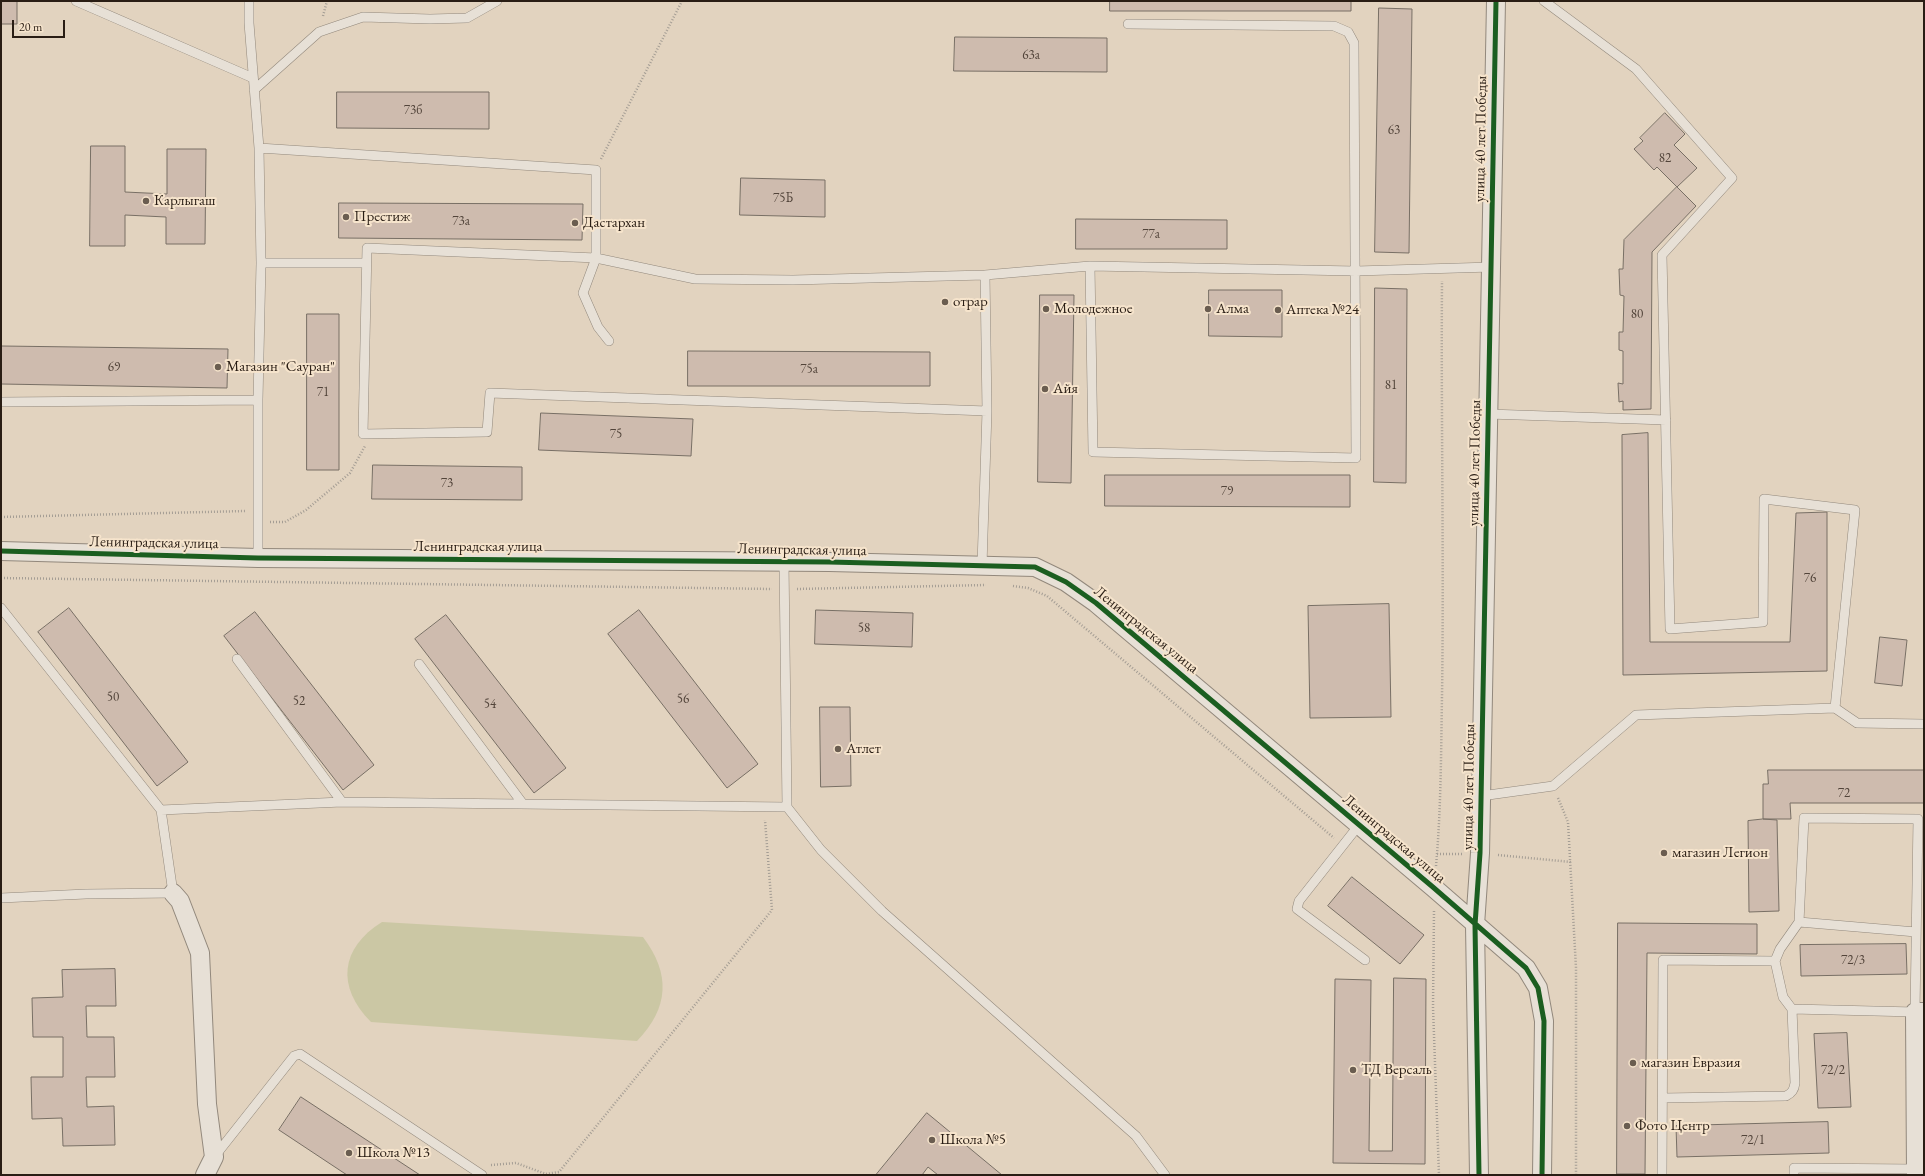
<!DOCTYPE html>
<html>
<head>
<meta charset="utf-8">
<style>
  body { margin:0 }
  #map { position:relative; width:1925px; height:1176px; overflow:hidden; background:#e2d3bf; font-family:"EB Garamond",serif }
  canvas { display:block }
  .frame { position:absolute; inset:0; border:2px solid #291d14; pointer-events:none }
  .scale { position:absolute; left:12px; top:20px; width:53px; height:18px; box-sizing:border-box; border:2px solid #291d14; border-top:0; padding-left:5px; font-size:12px; line-height:14px; white-space:nowrap; color:#291d14; -webkit-text-stroke:3px #f6e4cc; paint-order:stroke }
</style>
</head>
<body>
<div id="map">
<canvas width="1925" height="1176"></canvas>
<div class="frame"></div>
<div class="scale">20 m</div>
</div>
<script>
const context = document.querySelector('canvas').getContext('2d');
context.lineJoin = 'round';
function fill(path, color) { context.fillStyle = color; context.fill(path, 'evenodd'); }
function stroke(path, color, width, dash) { context.strokeStyle = color; context.lineWidth = width; context.lineCap = dash ? 'butt' : 'round'; context.setLineDash(dash || []); context.stroke(path); }
function write(font, color, halo, rows, align = 'center') {
  context.font = font + ' "EB Garamond",serif'; context.lineWidth = 4; context.setLineDash([]); context.textBaseline = 'middle'; context.strokeStyle = halo; context.fillStyle = color; for (const [text, x, y, turn = 0] of rows) {
    context.save(); context.translate(x, y); context.rotate((+turn || 0) * Math.PI / 180); context.textAlign = isNaN(turn) ? turn : align; if (halo) context.strokeText(text, 0, 0); context.fillText(text, 0, 0); context.restore();
  }
}
fill(new Path2D(`
  M382,922L643,937C671,974 669,1008 637,1041L371,1022C336,987 340,948 382,922Z`), '#cbc7a4');
const building = new Path2D(`
  M1,1H17V24H1Z
  M1110,1H1351V11H1110Z
  M1379,8L1412,9L1409,253L1375,252Z
  M955,37L1107,38V72L954,71Z
  M337,92H489V129L337,128Z
  M1665,113L1685,134L1674,145L1697,168L1677,187L1657,167L1654,170L1634,149L1643,141L1640,138Z
  M91,146H125V192L167,194V149H206L205,244H166V217L125,215V246H90Z
  M741,178L825,180V217L740,215Z
  M1677,187L1696,206L1652,252L1651,409L1623,410V401L1619,402L1618,383L1623,384V351L1619,350V332H1623L1624,296L1620,295L1619,269H1623L1624,240Z
  M339,203L583,204L582,240L339,238Z
  M1076,219L1227,220V249H1076Z
  M1375,288L1407,289L1406,483L1374,482Z
  M1209,290H1282V337L1209,336Z
  M1040,295H1074L1071,483L1038,482Z
  M307,314H339V470H307Z
  M1,346L228,349L227,388L1,384Z
  M688,351L930,352V386H688Z
  M541,413L693,419L691,456L539,450Z
  M1648,433L1650,642H1790L1796,513L1827,512V671L1623,675L1622,435Z
  M373,465L522,467V500L372,499Z
  M1105,475H1350V507L1105,506Z
  M1389,604L1391,717L1310,718L1308,606Z
  M69,608L188,762L157,786L38,632Z
  M639,610L758,764L727,788L608,634Z
  M816,610L913,613L912,647L815,644Z
  M255,612L374,765L343,790L224,636Z
  M446,615L566,768L534,793L415,639Z
  M1880,637L1907,640L1902,686L1875,683Z
  M820,707H850L851,786L821,787Z
  M1768,770H1924V803H1790L1791,819H1763V784H1768Z
  M1763,819L1777,820L1779,911L1749,912L1748,821Z
  M1352,877L1424,935L1400,964L1328,906Z
  M1618,923L1757,924V954L1647,953L1645,1174H1617Z
  M1906,944L1907,974L1801,976L1800,945Z
  M115,969L116,1006H86L87,1037H114L115,1077H86L87,1107L114,1106L115,1145L63,1146L62,1118L32,1119L31,1077H63V1037H33L32,998L63,997L62,970Z
  M1394,978L1426,979L1425,1164L1333,1163L1335,979L1371,980L1369,1151H1392Z
  M1847,1033L1851,1107L1818,1108L1814,1034Z
  M301,1097L420,1175H347L279,1130Z
  M927,1113L1002,1175H938L928,1167L922,1175H876Z
  M1828,1122L1829,1153L1677,1157L1676,1126Z`);
fill(building, '#cebbae');
stroke(building, '#786f65', 1);
const lane = new Path2D(`
  M76,1L253,78
  M249,1V23L259,148L261,263
  M254,90L319,32L363,17L430,19L467,18L497,1
  M259,148L596,170V258L583,293L598,327L609,341
  M1090,266L1093,452L1356,458L1354,43L1348,32L1334,26L1128,24
  M985,275L1090,266L1356,271L1492,267
  M1,402L258,400
  M1488,414L1666,420
  M258,558V400L261,263H366
  M784,562L787,807
  M982,565L987,411L490,393L487,432L363,434L367,248L596,258L695,279L793,280L985,275L987,411
  M1,608L161,810
  M237,659L342,802
  M419,664L523,804
  M1835,708L1857,723L1924,724
  M1481,796L1553,786L1636,715L1835,708L1855,510L1764,499L1763,622L1670,629L1662,255L1732,178L1636,69L1544,1
  M1359,825L1299,901L1297,909L1365,960
  M1,898L86,894L173,893L161,810L342,802L787,807L821,850L882,911L1136,1136L1165,1175
  M1799,922L1916,932
  M1663,1098L1786,1096C1792,1093 1794,1090 1795,1083L1792,1009
  M215,1156L294,1056L300,1054L482,1175
  M1662,1175L1663,960L1775,961L1783,997L1792,1009L1915,1012L1918,819L1804,818L1799,922L1780,949L1775,961
  M1794,1175V1168L1916,1169`);
const street = new Path2D(`
  M1,551L258,558L829,562L1035,567L1066,582L1096,603L1434,888L1526,968L1538,988L1544,1021L1542,1175
  M173,893L180,901L200,953L207,1104L214,1157L205,1175
  M1479,1175L1475,925L1480,853L1496,1
  M1916,1175L1915,1012H1924`);
stroke(lane, '#92887c', 10);
stroke(street, '#92887c', 20);
stroke(new Path2D(`
  M323,16L327,1
  M601,159L682,1
  M1,517L246,511
  M270,522H285L306,510L350,473L365,446
  M1,578L772,589
  M1013,586L1028,588L1047,596L1334,838
  M797,589L986,585
  M1558,798L1568,822L1576,968V1175
  M1437,854H1463
  M1498,855L1571,862
  M1436,866C1441,810 1441,754 1442,697C1444,559 1441,420 1442,281
  M1434,911L1433,1007L1439,1175
  M491,1165L516,1163L546,1174L559,1172L772,910L765,820`), '#a49d94', 2.5, [1, 2]);
stroke(lane, '#e7e0d6', 9);
stroke(street, '#e7e0d6', 18);
stroke(new Path2D(`
  M1,551L258,558L829,562L1035,567L1066,582L1096,603L1434,888L1526,968L1538,988L1544,1021L1542,1175
  M1479,1175L1475,925L1480,853L1496,1`), '#1b5e20', 5);
for (const [x, y, r, color] of [
  [146,201,4,"#6a5d50"],
  [346,217,4,"#6a5d50"],
  [575,223,4,"#6a5d50"],
  [945,302,4,"#6a5d50"],
  [1046,309,4,"#6a5d50"],
  [1208,309,4,"#6a5d50"],
  [1278,310,4,"#6a5d50"],
  [218,367,4,"#6a5d50"],
  [1045,389,4,"#6a5d50"],
  [838,749,4,"#6a5d50"],
  [1664,853,4,"#6a5d50"],
  [1633,1063,4,"#6a5d50"],
  [1353,1070,4,"#6a5d50"],
  [1627,1126,4,"#6a5d50"],
  [932,1140,4,"#6a5d50"],
  [349,1153,4,"#6a5d50"]
]) { const dot = new Path2D(); dot.arc(x, y, r, 0, 2 * Math.PI); context.fillStyle = color; context.fill(dot); stroke(dot, '#f6e4cc', 1.5); }
write('13px', '#52443a', null, [
  ["63а",1031,55],
  ["73б",413,110],
  ["63",1394,130],
  ["82",1665,158],
  ["75Б",783,198],
  ["73а",461,221],
  ["77а",1151,234],
  ["80",1637,314],
  ["69",114,367],
  ["75а",809,369],
  ["81",1391,385],
  ["71",323,392],
  ["75",616,434],
  ["73",447,483],
  ["79",1227,491],
  ["76",1810,578],
  ["58",864,628],
  ["50",113,697],
  ["56",683,699],
  ["52",299,701],
  ["54",490,704],
  ["72",1844,793],
  ["72/3",1853,960],
  ["72/2",1833,1070],
  ["72/1",1753,1140]
]);
write('15px', '#291d14', '#f6e4cc', [
  ["улица 40 лет Победы",1481,139,-89],
  ["улица 40 лет Победы",1475,463,-89],
  ["Ленинградская улица",154,543,1],
  ["Ленинградская улица",478,547],
  ["Ленинградская улица",802,550,1],
  ["Ленинградская улица",1146,630,39],
  ["улица 40 лет Победы",1469,787,-89],
  ["Ленинградская улица",1394,839,40]
]);
write('15px', '#291d14', '#f6e4cc', [
  ["Карлыгаш",154,201],
  ["Престиж",354,217],
  ["Дастархан",583,223],
  ["отрар",953,302],
  ["Молодежное",1054,309],
  ["Алма",1216,309],
  ["Аптека №24",1286,310],
  ["Магазин \"Сауран\"",226,367],
  ["Айя",1053,389],
  ["Атлет",846,749],
  ["магазин Легион",1672,853],
  ["магазин Евразия",1641,1063],
  ["ТД Версаль",1361,1070],
  ["Фото Центр",1635,1126],
  ["Школа №5",940,1140],
  ["Школа №13",357,1153]
], 'left');
</script>
</body>
</html>
